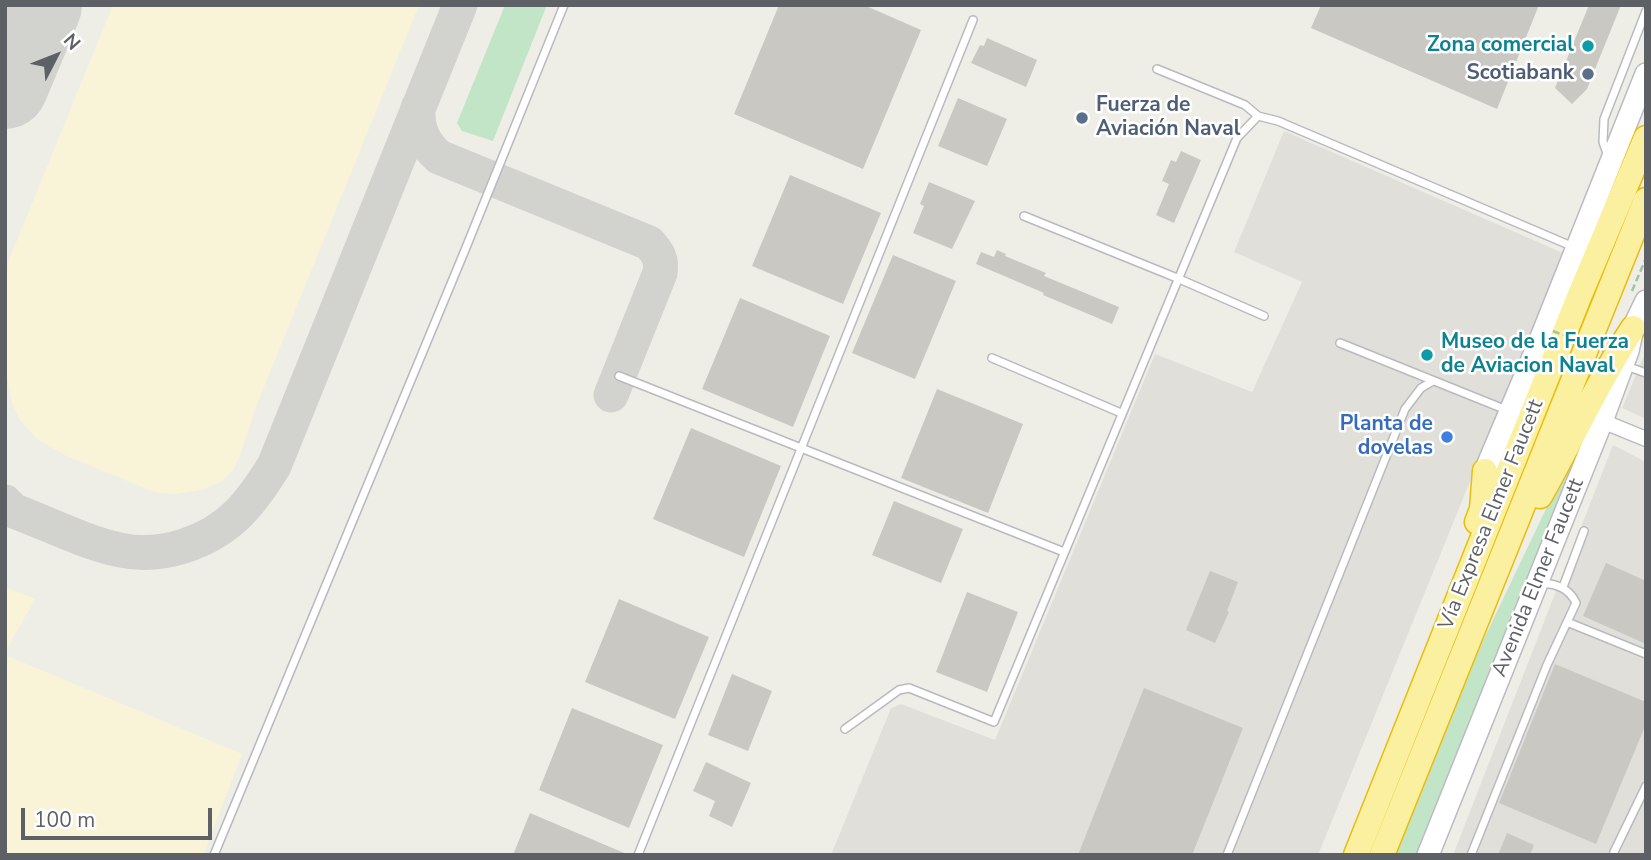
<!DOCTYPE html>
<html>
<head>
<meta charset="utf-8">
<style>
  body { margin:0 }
  #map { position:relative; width:1651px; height:860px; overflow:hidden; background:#efeee6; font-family:"Nunito Sans",sans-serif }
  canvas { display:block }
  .frame { position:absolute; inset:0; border:7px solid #5d6065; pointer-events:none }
  .north { position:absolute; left:21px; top:21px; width:70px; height:70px; -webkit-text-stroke:5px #fff; paint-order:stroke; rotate:48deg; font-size:19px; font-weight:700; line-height:28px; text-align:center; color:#5d6065 }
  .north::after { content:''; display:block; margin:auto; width:24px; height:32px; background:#5d6065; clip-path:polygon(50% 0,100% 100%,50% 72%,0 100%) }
  .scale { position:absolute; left:21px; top:808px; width:191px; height:32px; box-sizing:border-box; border:4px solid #5d6065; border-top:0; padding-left:9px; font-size:21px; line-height:24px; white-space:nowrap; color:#5d6065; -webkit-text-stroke:5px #fff; paint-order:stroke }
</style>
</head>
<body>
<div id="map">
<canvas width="1651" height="860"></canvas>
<div class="frame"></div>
<div class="north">N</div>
<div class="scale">100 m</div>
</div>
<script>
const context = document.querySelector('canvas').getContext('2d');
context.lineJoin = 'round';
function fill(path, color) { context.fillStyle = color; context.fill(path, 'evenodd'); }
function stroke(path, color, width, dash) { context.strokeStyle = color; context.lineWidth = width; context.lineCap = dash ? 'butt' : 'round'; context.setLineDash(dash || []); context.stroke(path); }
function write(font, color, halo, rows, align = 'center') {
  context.font = font + ' "Nunito Sans",sans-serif'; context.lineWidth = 5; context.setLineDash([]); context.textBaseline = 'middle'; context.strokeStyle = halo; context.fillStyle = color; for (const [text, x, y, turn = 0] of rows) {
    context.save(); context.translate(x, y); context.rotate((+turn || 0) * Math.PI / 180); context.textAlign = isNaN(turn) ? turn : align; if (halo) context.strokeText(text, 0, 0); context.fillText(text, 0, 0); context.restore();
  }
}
fill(new Path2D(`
  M1284,131L1563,253L1318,855H831L891,708L901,704L995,740L1155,354L1252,392L1302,282L1234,252Z
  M1646,351V419L1622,408Z
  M1613,445L1646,462V855H1453Z`), '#e1dfda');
fill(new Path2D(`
  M505,5H547L493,141L462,131L457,123Z
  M1585,427L1557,516L1416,855H1394L1482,643Z`), '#c3e5c7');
fill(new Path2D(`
  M113,5H419L257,404L239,458L233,470L222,481L201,490L174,494L154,492L67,456L38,440L20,420L12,403L5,366V270Z
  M5,587L35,599L5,652Z
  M5,655L242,754L203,855H5Z`), '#f9f4d7');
stroke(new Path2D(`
  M418,108C417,129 423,143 439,157L649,243C658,253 662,259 660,273L611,395
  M5,502L14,511C49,524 83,542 120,550C161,559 209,543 239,513C253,499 263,483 274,466L460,5`), '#d2d2ce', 35);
stroke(new Path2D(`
  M5,86L39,5`), '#d2d2ce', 86);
fill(new Path2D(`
  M779,5H864L921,30L863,169L734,114Z
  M1321,5H1539L1497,109L1311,28Z
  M1589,5H1621L1587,89L1572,104L1555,88Z
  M987,38L1037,60L1026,87L971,63L980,45L984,46Z
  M958,98L1007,119L987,166L938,146Z
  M1181,151L1201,160L1174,223L1156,215L1169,184L1162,181L1171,160L1176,162Z
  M790,175L881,213L843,304L752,266Z
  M929,182L975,201L952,249L913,233L924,206L920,204Z
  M997,250L1006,254L1005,256L1046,273L1044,276L1119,307L1112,324L1043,295L1044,293L976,264L981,252L994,257Z
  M893,255L956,281L915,379L852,353Z
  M740,298L830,336L793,427L702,389Z
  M937,389L1023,424L988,513L901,478Z
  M691,428L781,466L744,557L653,519Z
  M894,501L963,529L941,583L872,555Z
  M1606,563L1646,581V644L1583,616Z
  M1210,571L1238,582L1227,611L1229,612L1215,643L1186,630Z
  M967,592L1018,612L987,692L936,672Z
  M619,599L709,637L675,719L585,682Z
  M1555,664L1646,702V724L1596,844L1499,803Z
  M732,674L772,691L748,751L708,735Z
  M1144,688L1243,728L1192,855H1078Z
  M572,708L663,745L629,828L539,790Z
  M706,762L751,783L732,827L709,816L715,801L693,791Z
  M530,813L629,855H513Z
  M1507,833L1534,845L1530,855H1498Z`), '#cac8c2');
const service = new Path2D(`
  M1157,69L1245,105L1258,116L1278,121L1576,248
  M1608,156L1603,142L1604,119L1646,11
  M1024,216L1177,278L1264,316
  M1340,343L1509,411
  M992,358L1121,413
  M1626,366L1646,373
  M619,376L1064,552
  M1563,587L1584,531
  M1567,622L1646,654
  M845,729L899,690L909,688L994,722L1237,138L1258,116
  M1614,852L1646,786
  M214,855L465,250L564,5
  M638,855L973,20
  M1227,855L1405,409L1421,388L1433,381
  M1471,855L1547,665L1576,603C1570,589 1555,582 1540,584`);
const minor = new Path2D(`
  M1602,421L1646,439`);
const secondary = new Path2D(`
  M1485,471L1538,345L1646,74
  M1428,855L1602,421L1628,351L1633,328L1646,301`);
const trunk = new Path2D(`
  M1540,496C1572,440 1598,381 1633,328
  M1477,522L1482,509L1485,471
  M1356,855L1579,297L1646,138
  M1382,855L1646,200`);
stroke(service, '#b8babf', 10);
stroke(minor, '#b8babf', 17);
stroke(secondary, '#b9bbc1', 24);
stroke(trunk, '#eabc0b', 27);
stroke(new Path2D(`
  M1632,291L1646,258`), '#9dc5ac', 2.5, [7, 3.5]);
stroke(service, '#fff', 7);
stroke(minor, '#fff', 14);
stroke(secondary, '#fff', 21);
stroke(trunk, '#faf0a0', 24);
stroke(new Path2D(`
  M1553,331L1604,351`), '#9dc5ac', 2.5, [7, 3.5]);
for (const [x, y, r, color] of [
  [1588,46,7,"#0f9aa8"],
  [1588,74,7,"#5c6f8a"],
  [1082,118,7,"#5c6f8a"],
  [1427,355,7,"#0f9aa8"],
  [1447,437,7,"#3f7fe0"]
]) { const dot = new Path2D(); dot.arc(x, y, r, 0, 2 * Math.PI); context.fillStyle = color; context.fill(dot); stroke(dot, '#fff', 2.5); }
write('bold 21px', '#0d838f', '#fff', [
  ["Zona comercial",1574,46],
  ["Museo de la Fuerza",1441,343,"left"],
  ["de Aviacion Naval",1441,367,"left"]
], 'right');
write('bold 21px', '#4e5e75', '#fff', [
  ["Scotiabank",1574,74],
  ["Fuerza de",1096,106,"left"],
  ["Aviación Naval",1096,130,"left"]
], 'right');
write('bold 21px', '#366cbe', '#fff', [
  ["Planta de",1433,425],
  ["dovelas",1433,449]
], 'right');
write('21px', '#5d6065', '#fff', [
  ["Vía Expresa Elmer Faucett",1492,515,-68],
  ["Avenida Elmer Faucett",1539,578,-68]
]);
</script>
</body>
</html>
